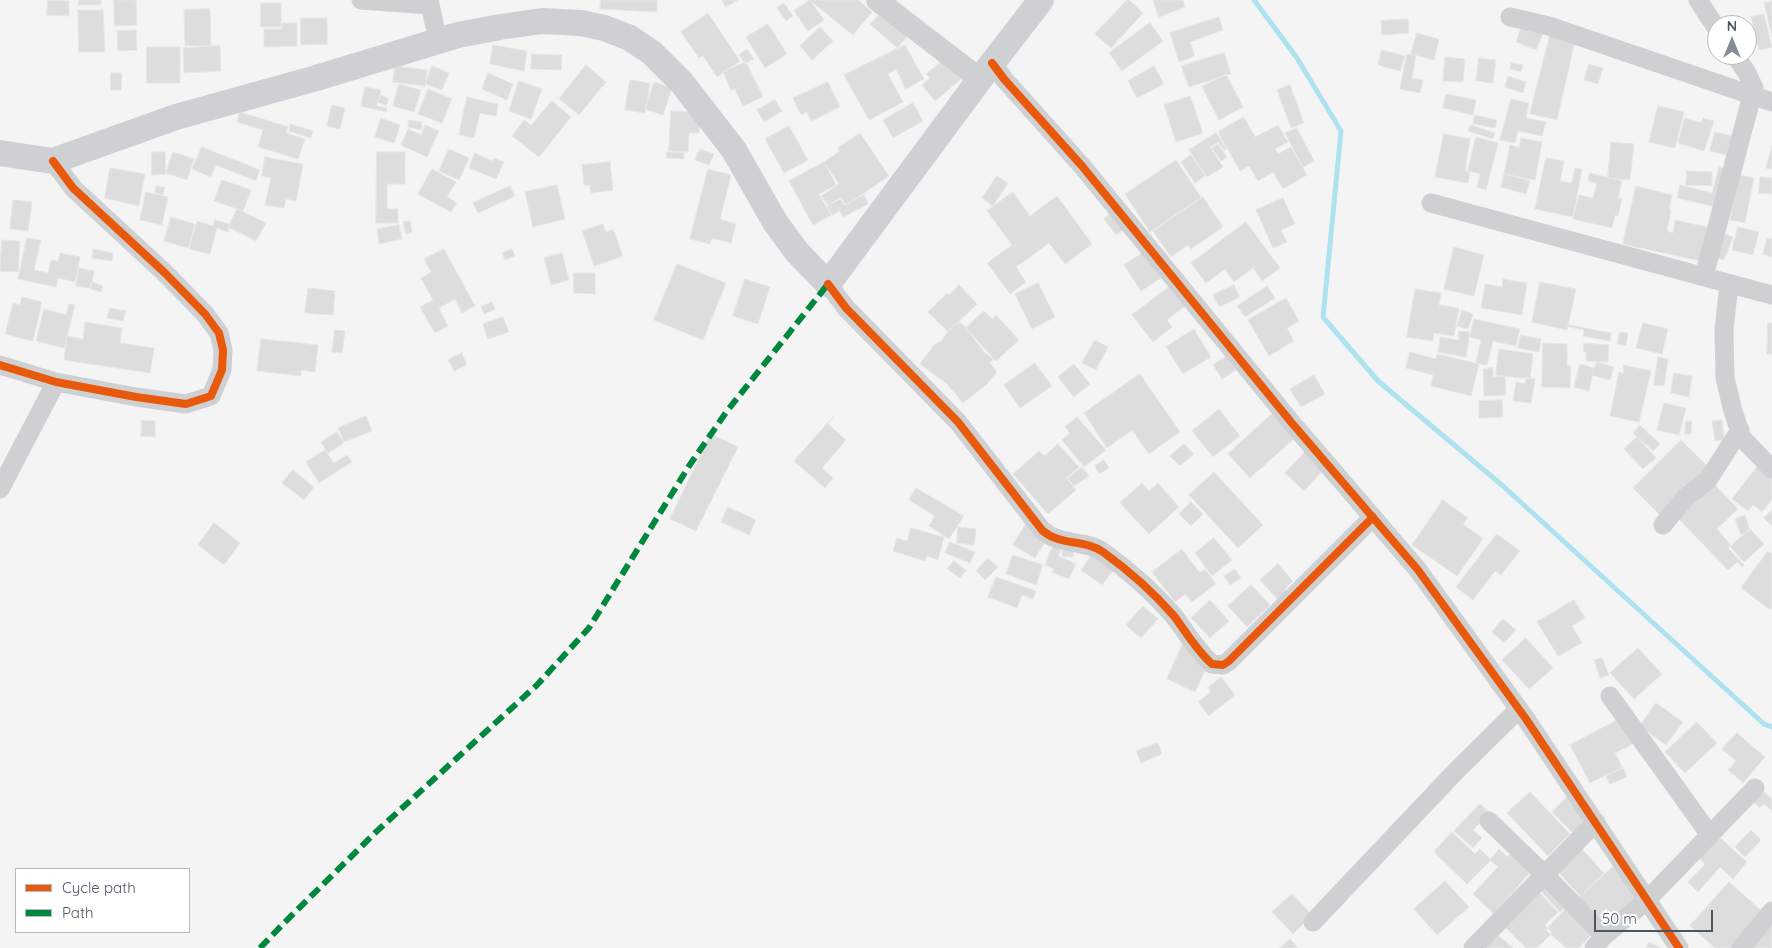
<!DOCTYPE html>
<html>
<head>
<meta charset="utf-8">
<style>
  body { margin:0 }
  #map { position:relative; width:1772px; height:948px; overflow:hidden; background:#f4f4f4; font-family:Quicksand,sans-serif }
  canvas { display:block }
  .legend { position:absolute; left:15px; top:868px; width:175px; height:65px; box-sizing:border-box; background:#fff; border:1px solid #b7bbc0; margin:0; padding:6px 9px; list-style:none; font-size:15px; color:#4a5661 }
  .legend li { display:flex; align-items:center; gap:10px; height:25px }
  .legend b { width:25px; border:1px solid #b7bbc0 }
  .north { position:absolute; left:1707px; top:15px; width:50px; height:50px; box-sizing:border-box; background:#fff; border:1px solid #b7bbc0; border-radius:50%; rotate:0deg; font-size:14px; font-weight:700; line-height:20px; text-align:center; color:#4a5661 }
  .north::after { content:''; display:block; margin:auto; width:18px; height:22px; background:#868d94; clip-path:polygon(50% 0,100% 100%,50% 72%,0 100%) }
  .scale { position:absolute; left:1594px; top:910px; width:119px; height:22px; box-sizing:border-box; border:2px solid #4a5661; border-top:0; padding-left:6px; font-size:15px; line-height:18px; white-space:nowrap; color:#4a5661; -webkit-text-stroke:4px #fff; paint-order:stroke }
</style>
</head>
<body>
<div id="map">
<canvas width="1772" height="948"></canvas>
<ul class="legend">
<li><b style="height:6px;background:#e8590c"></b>Cycle path</li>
<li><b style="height:6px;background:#00873e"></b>Path</li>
</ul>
<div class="north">N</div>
<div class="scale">50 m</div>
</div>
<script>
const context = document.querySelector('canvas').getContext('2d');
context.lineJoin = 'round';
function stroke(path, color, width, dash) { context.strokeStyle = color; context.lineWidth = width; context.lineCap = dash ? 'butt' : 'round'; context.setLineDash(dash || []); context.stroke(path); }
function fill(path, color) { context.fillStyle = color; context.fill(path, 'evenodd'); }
stroke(new Path2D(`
  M1254,0L1297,58L1341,131L1323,317L1378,381L1503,486L1764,724L1772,727`), '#aee2f0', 5);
const building = new Path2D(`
  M48,0L69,1V16L47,15Z
  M79,0H101V5H79Z
  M114,0H136L137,25L115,26Z
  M601,0H657V12L600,9Z
  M722,0H738L726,7Z
  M810,0H858L872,12L853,35Z
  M810,0L824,20L808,31L794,11Z
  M1127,0H1129L1143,13L1111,48L1095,34Z
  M1153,0H1183L1185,7L1159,17Z
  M1772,1V37L1764,3Z
  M261,3H281V27H261Z
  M784,3L793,16L786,21L777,8Z
  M210,9L211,46H185L184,10Z
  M78,10H103L105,52H79Z
  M882,12L908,36L897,48L870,24Z
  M708,13L740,61L717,77L703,56L699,58L681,32Z
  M1764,14L1772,47L1759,50L1751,17Z
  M1219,17L1223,30L1190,42L1195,56L1179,62L1170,33Z
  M301,18H327V44L301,45Z
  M1408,19L1409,33L1382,35L1381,21Z
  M282,23H297V46L264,47V29H282Z
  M1150,23L1163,41L1122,71L1109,53Z
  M768,24L787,54L765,68L746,37Z
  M1530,25L1544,31L1536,50L1516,42L1521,28L1527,31Z
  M820,27L833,41L812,60L800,46Z
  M136,30L137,50L118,51L117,31Z
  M1417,33L1439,39L1434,60L1411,54Z
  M1550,35L1575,41L1557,120L1530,114Z
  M493,45L527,51L524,71L490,64Z
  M905,45L924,79L906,89L896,69L888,74L903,102L869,120L844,75Z
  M220,46L221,71L184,73L183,48Z
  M147,47H180V83H147Z
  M747,49L754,59L745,64L739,55Z
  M1382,50L1405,56L1400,71L1378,65Z
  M1224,53L1231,74L1189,87L1181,66Z
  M532,54L562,55L561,70L531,69Z
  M1407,54L1416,55L1412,78L1423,80L1420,93L1400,89Z
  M1445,57L1465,59L1463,82L1443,81Z
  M1479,58L1496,60L1493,83L1476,81Z
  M945,59L961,79L935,101L922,85L930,78L926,74Z
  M746,62L763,97L743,106L735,89L731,90L723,72Z
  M1511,63L1523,65L1521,72L1510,69Z
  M1589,64L1603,68L1598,84L1584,80Z
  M586,65L606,82L579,115L559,99Z
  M395,66L427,70L425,86L393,82Z
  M432,66L449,73L442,90L425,84Z
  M1154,66L1164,84L1137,98L1128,81Z
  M111,73H122L121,90H111Z
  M488,73L513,84L507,100L482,89Z
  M1226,74L1243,107L1219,120L1202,87Z
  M1508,76L1526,82L1523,93L1505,87Z
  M630,80L650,83L645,113L625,110Z
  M519,81L542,89L531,119L509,111Z
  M654,82L672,88L663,115L645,109Z
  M828,82L840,107L811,121L807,112L801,115L793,98Z
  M399,84L421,90L414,112L393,106Z
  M1290,85L1304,123L1291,128L1277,90Z
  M365,87L381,90L377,106L387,108L386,112L361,106Z
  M428,89L452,99L442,123L418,114Z
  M1446,94L1476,100L1473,115L1443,108Z
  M381,95L389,99L386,106L378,102Z
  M1190,96L1203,133L1176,142L1164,105Z
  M467,97L498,104L496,116L480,113L474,138L459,135Z
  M1511,99L1529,103L1526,118L1546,122L1542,136L1518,131L1515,143L1500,140Z
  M775,100L782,111L764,122L757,110Z
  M552,101L571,117L539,157L512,136L524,120L531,125Z
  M913,103L923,121L893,138L883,120Z
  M332,105L345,108L340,129L327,126Z
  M1658,106L1684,112L1675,148L1649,142Z
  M671,111L700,112L699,133H689L688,152L669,151Z
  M240,112L288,127L286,133L305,139L298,159L258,147L263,130L237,122Z
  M1475,115L1497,120L1495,128L1473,124Z
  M1244,117L1255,137L1278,125L1288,142L1275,149L1278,154L1291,147L1307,175L1283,189L1273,172L1258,181L1249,166L1240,171L1218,132Z
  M381,118L400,125L394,143L375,137Z
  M1685,118L1701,123L1703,118L1714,121L1704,151L1678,143Z
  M409,120L422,122L421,130L408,127Z
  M291,124L313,131L311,138L289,131Z
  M425,125L439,131L427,157L401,145L408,129L421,135Z
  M1471,125L1495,133L1493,139L1468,131Z
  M789,126L808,160L784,173L765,139Z
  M1297,128L1314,161L1303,167L1285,133Z
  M1715,132L1735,137L1730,156L1710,151Z
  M860,133L889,176L846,205L841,197L828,205L821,196L839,184L824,162L840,151L838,148Z
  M1216,133L1227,149L1224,150L1218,142L1210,147L1223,167L1207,177L1189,150Z
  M1444,134L1470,139L1465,171L1470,172L1468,183L1435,177Z
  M1476,137L1498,143L1486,190L1477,187L1480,174L1468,171Z
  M1521,138L1542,142L1535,180L1504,174L1510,145L1519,147Z
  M1611,142L1634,144L1630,180L1608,178Z
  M1218,144L1227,157L1221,161L1212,148Z
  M1772,146V169L1766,168Z
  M202,147L260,170L256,181L216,165L211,177L192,169Z
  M449,149L469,158L459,180L439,171Z
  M700,149L714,154L709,165L695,160Z
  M152,152H165L166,174L152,175Z
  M173,152L194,159L187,180L166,173Z
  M377,152H405V184H387V209H398V223H376Z
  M667,152L684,153V159L667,158Z
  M475,153L493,161L494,158L504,162L496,179L469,168Z
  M1191,155L1205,176L1195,183L1181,162Z
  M265,157L303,164L296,201L286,199L284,208L265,205L271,178L262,176Z
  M1546,158L1564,161L1560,181L1572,183L1575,168L1582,169L1573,217L1535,209Z
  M1176,160L1201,197L1150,232L1125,194Z
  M610,162L613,190L591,193L590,185H584L582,165Z
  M824,162L836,185L819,194L831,215L813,225L789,181Z
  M1719,167L1726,169L1716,207L1677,198L1680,185L1712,193Z
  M110,168L145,174L139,206L105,198Z
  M432,169L456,182L447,197L457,203L451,212L418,194Z
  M708,169L731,175L720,219L736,224L731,243L712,238L710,244L690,239Z
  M1687,171L1712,172V186L1686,185Z
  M1590,173L1622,181L1618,198L1622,199L1618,216L1615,215L1612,228L1573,219L1579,195L1593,198L1597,183L1588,181Z
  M1504,174L1530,181L1526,194L1501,187Z
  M1739,175L1754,178L1745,223L1730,220Z
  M997,176L1008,183L993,206L982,198Z
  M1760,177L1772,178V194L1759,193Z
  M222,180L251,190L243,211L214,201Z
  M557,185L565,219L533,227L525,192Z
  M156,186L165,187L163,195L155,193Z
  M510,186L515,196L478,213L473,203Z
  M1636,186L1672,195L1669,209L1671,210L1667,231L1673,233L1675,220L1707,227L1700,261L1623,244Z
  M146,192L168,197L162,225L140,220Z
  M1013,192L1030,216L1057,196L1092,244L1065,264L1049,243L1016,267L1026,282L1010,294L987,263L1012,245L987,211Z
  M864,195L868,204L843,217L840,211L832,215L827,206L841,199L844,205Z
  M1203,197L1223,227L1191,249L1188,245L1171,257L1153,231Z
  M1283,198L1295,224L1281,230L1287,242L1273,248L1256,210Z
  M13,200L32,202L28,231L10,229Z
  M237,209L266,223L256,241L228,227Z
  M1112,213L1125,229L1116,235L1104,219Z
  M171,217L195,224L188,248L164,241Z
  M215,220L230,224L228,232L217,228L210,254L189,249L197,221L213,226Z
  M410,221L412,232L406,234L403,222Z
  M1246,222L1280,268L1262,281L1253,268L1234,282L1225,269L1206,283L1191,263Z
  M603,224L606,232L613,229L623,256L594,266L582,231Z
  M399,225L402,239L379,244L377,229Z
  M1738,227L1759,232L1753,255L1732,250Z
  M1725,234L1733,237L1724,260L1717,258Z
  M27,238L41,240L34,270L48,273L51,260L58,261L60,253L80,257L75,282L58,278L56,287L18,279Z
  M1767,238L1772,239V257L1763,254Z
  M2,240L20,241L18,272L0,271Z
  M1454,247L1484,255L1474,296L1444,289Z
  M93,249L113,253L112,261L92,258Z
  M444,249L475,306L462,313L455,299L439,308L448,326L435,333L420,307L433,300L421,278L431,272L424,259Z
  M512,249L515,256L505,260L502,253Z
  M1144,252L1161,278L1141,291L1124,265Z
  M562,253L569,280L551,285L544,258Z
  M677,264L726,283L703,340L654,320Z
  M79,268L94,271L91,288L76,286Z
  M574,273H595V294L574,293Z
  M745,279L770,287L758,324L733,316Z
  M1503,279L1527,283L1522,315L1481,308L1485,284L1502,287Z
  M92,282L103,286L101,292L90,289Z
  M1540,282L1576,289L1567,330L1532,322Z
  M1038,283L1055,317L1032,329L1015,294Z
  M959,285L977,304L948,332L928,312L947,293L949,295Z
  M1234,285L1240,297L1219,307L1213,295Z
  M1170,286L1185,306L1167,320L1172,327L1153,342L1132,315Z
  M1267,286L1275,298L1245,317L1237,306Z
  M308,288L335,291L333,315L305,313Z
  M1415,289L1441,293L1439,305L1459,308L1454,336L1434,333L1433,341L1407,337Z
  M22,297L42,302L33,341L5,334L13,303L20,305Z
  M1286,298L1299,321L1287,328L1294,341L1269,356L1248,320Z
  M492,302L495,309L484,314L481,307Z
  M69,304L75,305L64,348L36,341L44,309L66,315Z
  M110,308L126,311L123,321L107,318Z
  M1462,310L1473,314L1468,329L1457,326Z
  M984,311L992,319L996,315L1019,340L996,361L966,328Z
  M503,317L509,332L488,339L483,324Z
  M1474,319L1520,329L1516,346L1493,341L1487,365L1476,363L1481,340L1470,337Z
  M85,322L122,328L120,343L154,348L150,373L64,360L67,336L83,339Z
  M958,322L964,326L985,353L993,359L990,363L997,372L986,385L963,403L947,384L920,364L934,345L941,341L950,329Z
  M1643,323L1668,329L1662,354L1636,348Z
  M1768,323H1772V354H1767Z
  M1569,325L1611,333L1610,341L1583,336L1584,330L1569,327Z
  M1194,329L1211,357L1183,374L1166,347Z
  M335,330L345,331L342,353L332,352Z
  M1459,331L1470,332L1466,357L1438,352L1440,337L1458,340Z
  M1620,332L1628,333L1626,346L1617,344Z
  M1521,335L1541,339L1539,352L1518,348Z
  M261,339L318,345L315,372L301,370V376L257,371Z
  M1095,340L1108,347L1096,370L1082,363Z
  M1543,343L1567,344V366H1571L1570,388L1542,387Z
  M1584,343L1609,345L1608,362L1586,361V352H1584Z
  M1499,349L1533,354L1530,379L1496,375Z
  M1410,352L1436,359L1437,354L1479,364L1471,396L1431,386L1433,375L1406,368Z
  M462,353L467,365L454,371L448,360Z
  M1227,356L1236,370L1222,379L1213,365Z
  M1658,357L1668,359L1664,386L1654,385Z
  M1597,362L1614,367L1610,380L1592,375Z
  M1035,363L1052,386L1020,408L1004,385Z
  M1074,364L1090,384L1074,397L1058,377Z
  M1580,364L1594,368L1589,391L1574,387Z
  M1624,365L1651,371L1639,422L1610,416L1619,372L1623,373Z
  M1493,368V377L1505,376L1506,395L1484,396L1483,369Z
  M1674,373L1692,376L1689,397L1671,393Z
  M1140,374L1180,432L1149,454L1132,430L1107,448L1084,413Z
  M1314,375L1325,394L1301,407L1290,389Z
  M1526,377L1535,379L1531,403L1513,401L1516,382L1525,384Z
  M1502,400L1503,417L1479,418V401Z
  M1664,403L1686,408L1679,435L1657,430Z
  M1219,409L1240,436L1213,457L1192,431Z
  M1275,411L1297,436L1250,478L1228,454Z
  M366,416L372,431L344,442L338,428Z
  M833,417L828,424L846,440L822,468L833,478L825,488L794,461Z
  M1077,417L1106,450L1084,467L1062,440L1070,433L1065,427Z
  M142,420L155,421V437L141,436Z
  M1722,420L1724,440L1715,441L1712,421Z
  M1686,421L1692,422L1691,434H1685Z
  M1640,425L1660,444L1653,451L1633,433Z
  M337,432L344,443L328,453L321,442Z
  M711,434L738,447L696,531L670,519Z
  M1637,437L1656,458L1643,469L1624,449Z
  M1681,440L1708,467L1660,515L1633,488Z
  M1058,444L1079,467L1066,478L1076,490L1048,514L1013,474L1039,451L1044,456Z
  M1184,444L1194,454L1180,466L1170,456Z
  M325,450L334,463L347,455L352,462L319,483L306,462Z
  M1305,452L1324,469L1304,491L1285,473Z
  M1104,460L1109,468L1099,474L1095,466Z
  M1758,466L1772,477V499L1762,512L1753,505L1748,511L1732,499Z
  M1082,467L1089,476L1074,486L1068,478Z
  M293,470L314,487L304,500L282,483Z
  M1214,472L1263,525L1238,548L1189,495Z
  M1711,481L1738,509L1717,529L1731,545L1728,548L1744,565L1742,567L1737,562L1728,570L1675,515Z
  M1142,483L1149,491L1158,483L1179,507L1149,534L1120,503Z
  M916,488L964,516L949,539L929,526L935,516L909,500Z
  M1443,500L1468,518L1463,524L1483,539L1457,576L1412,545Z
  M1191,502L1203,514L1191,526L1179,514Z
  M728,507L756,520L749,535L721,522Z
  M1772,510V526L1764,518Z
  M1745,515L1750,531L1741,535L1735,519Z
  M1028,520L1050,534L1035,558L1013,545Z
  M214,523L240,543L224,565L198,545Z
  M958,527L976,529L974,545L957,543Z
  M911,528L944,537L938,560L927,556L925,561L893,551L897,538L907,541Z
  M1750,529L1764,544L1744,562L1730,547Z
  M1497,534L1520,551L1501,575L1495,571L1473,600L1456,587Z
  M1058,535L1066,538L1058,556L1076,564L1069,579L1052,572L1054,569L1045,565Z
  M1214,538L1232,560L1212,576L1195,553Z
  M950,542L975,552L970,563L945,553Z
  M1063,546L1074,547L1073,557L1062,556Z
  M1182,549L1200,573L1205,569L1216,584L1192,602L1185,594L1175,602L1152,572Z
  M1768,551L1772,554V607L1770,610L1741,588Z
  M1093,553L1114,569L1102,585L1081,570Z
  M1013,555L1043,565L1036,585L1006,574Z
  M988,558L998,567L985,580L976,571Z
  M954,561L966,570L960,578L947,569Z
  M1278,564L1293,581L1285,589L1290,595L1281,603L1260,580Z
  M1235,569L1241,578L1230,585L1224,576Z
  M996,577L1036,591L1033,599L1022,595L1017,608L988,597Z
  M1251,585L1270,605L1247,627L1228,606Z
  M1210,600L1229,621L1210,638L1191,618Z
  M1574,600L1585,618L1572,626L1582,643L1558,656L1537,622Z
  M1143,606L1158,619L1141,638L1126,625Z
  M1503,619L1516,630L1504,643L1492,632Z
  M1526,638L1553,668L1529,689L1502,660Z
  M1183,643L1212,655L1195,692L1167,679Z
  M1638,648L1662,674L1634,699L1610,673Z
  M1602,658L1609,675L1600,678L1594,660Z
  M1221,677L1235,695L1209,716L1198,702L1211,692L1208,688Z
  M1656,703L1683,722L1666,745L1640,726Z
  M1625,716L1638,741L1615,753L1622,767L1590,783L1570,745Z
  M1697,722L1717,743L1685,773L1665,752Z
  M1737,733L1765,757L1743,783L1728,770L1736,761L1722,749Z
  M1158,743L1162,754L1141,763L1136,751Z
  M1623,768L1627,777L1610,784L1606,776Z
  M1760,788L1772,799V811L1764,804L1760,808L1750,799Z
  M1530,792L1570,834L1548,856L1507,813Z
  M1570,794L1591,816L1573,833L1552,812Z
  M1480,804L1498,821L1481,822L1473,830L1482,838L1473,848L1454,831Z
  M1751,830L1761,840L1745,857L1735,847Z
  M1452,832L1475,854L1480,849L1491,860L1467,884L1434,852Z
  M1715,833L1747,862L1733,879L1720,867L1698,892L1688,882L1705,864L1695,855Z
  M1519,844L1539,862L1494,914L1473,894L1498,867L1490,860L1499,849L1507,857Z
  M1579,846L1604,873L1580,896L1555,868Z
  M1615,865L1642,894L1605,928L1578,898Z
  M1550,877L1572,901L1560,912L1538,888Z
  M1445,881L1469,907L1437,935L1414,909Z
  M1729,882L1764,913L1732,948H1715L1690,926Z
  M1536,889L1558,912L1545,925L1552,933L1537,948H1526L1501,923Z
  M1292,894L1312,915L1293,934L1272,912Z
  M1571,903L1598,927L1579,948H1566L1546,930Z
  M1772,917V948H1749Z
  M1492,930L1513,948H1476Z
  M1290,939L1298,948H1280Z
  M1649,942L1661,948H1646Z`);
fill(building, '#ddddde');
stroke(building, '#e5e6e7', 1);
stroke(new Path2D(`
  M361,0L430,5
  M429,0L438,41
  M1698,0L1717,29
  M1510,17L1549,26L1772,102
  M992,63L1004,79L1082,166L1291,422L1418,570L1526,719L1679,948
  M1431,203L1772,295
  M1704,276L1754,88L1747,73L1735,55
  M828,284L846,308L958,422L1042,530C1059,546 1085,539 1103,552C1128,570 1153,592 1174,616C1186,632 1197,651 1212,664L1223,665L1229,661L1373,517
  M1729,284L1724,330L1725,378L1733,411L1742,438L1772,469
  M0,365L56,382L136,397L186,404L211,396L222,370L223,350L219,333L205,314L165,273L73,188L53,161
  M0,489L56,382
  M1663,525L1685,498L1708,480L1740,430
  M1610,696L1710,835
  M1489,821L1545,875L1604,936
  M1313,922L1457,770L1519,709
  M1473,948L1596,822
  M1594,948L1604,936L1648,899L1755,788
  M1741,948L1772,911`), '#ced0d2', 19);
stroke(new Path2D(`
  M877,0L980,79`), '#ced0d2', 22);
stroke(new Path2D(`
  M0,153L53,161L176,117L313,79L458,35L500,27L542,21L581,23L604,28L630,38L652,53L682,83L734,150L775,222L797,252L828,284L980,79L1041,0`), '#ced0d4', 26);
stroke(new Path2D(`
  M260,948L283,924L377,831L537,685L589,628L689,466L727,411L828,284`), '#00873e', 6, [12, 6]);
stroke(new Path2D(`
  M992,63L1004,79L1082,166L1291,422L1418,570L1526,719L1679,948
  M828,284L846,308L958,422L1042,530C1059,546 1085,539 1103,552C1128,570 1153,592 1174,616C1186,632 1197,651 1212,664L1223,665L1229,661L1373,517
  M0,365L56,382L136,397L186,404L211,396L222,370L223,350L219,333L205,314L165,273L73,188L53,161`), '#e8590c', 8);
</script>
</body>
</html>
